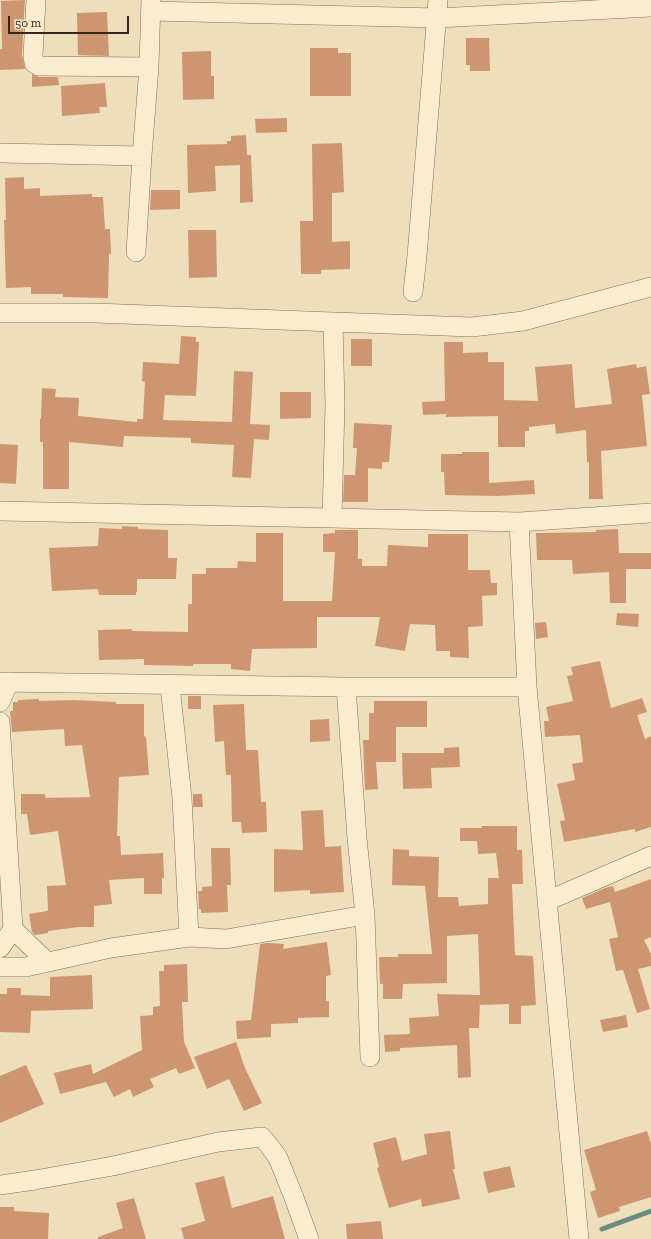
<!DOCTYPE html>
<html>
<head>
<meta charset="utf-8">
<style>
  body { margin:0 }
  #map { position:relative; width:651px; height:1239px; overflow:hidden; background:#efdebc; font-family:"Zilla Slab",serif }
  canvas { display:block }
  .scale { position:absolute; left:8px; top:16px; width:121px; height:18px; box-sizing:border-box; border:2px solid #35271b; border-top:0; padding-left:5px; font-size:12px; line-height:14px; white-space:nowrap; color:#35271b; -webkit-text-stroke:3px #f6e9cc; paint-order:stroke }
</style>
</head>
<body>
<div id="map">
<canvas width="651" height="1239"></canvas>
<div class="scale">50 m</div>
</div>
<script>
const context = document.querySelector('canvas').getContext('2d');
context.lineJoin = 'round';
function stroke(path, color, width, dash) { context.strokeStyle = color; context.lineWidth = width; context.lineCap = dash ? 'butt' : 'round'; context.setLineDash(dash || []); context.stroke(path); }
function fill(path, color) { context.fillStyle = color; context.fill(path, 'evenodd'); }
stroke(new Path2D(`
  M602,1229L651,1211`), '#688d83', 5);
fill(new Path2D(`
  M25,0L22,54L25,69L0,70V49H2L1,1Z
  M107,12L109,56L78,55L77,13Z
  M466,38H489L490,71H470V65H466Z
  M310,48H338V53H351V96H310Z
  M211,51V76H214V99L183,100L182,52Z
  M32,74L39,77H58L59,85L32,87Z
  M105,83L107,107H99L100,113L62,116L61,86Z
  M287,118V132L256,133L255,119Z
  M246,135L247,155H251L253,202L240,203V165L215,166L216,191L188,193L187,145L227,144V141H231V136Z
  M342,143L344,192L332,193V242L350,241V269L321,270V274H301L300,221H313L312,144Z
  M24,177V189L40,188V196L92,194V197H103L105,229H110L111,254H109L108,298L63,297V294H31V287L6,288L4,220H6L5,178Z
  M151,190H180V209L150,210Z
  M188,230H216L217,277L189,278Z
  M181,336L196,337V342H199L196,396L165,395L163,420L232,422L234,371L253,372L250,424L270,425L269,440L254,439L251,478L232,477L234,445L191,443V438L124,436L123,447L69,442V489H43V442H40V419H41L42,388L56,389L55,397L79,398L78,416L137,422V419H143L145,382L142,381L143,362L179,364Z
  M351,339H372V366H351Z
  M444,342H463V353L488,352V362H504V400L538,401L535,367L572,364L575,408L612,404L607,369L636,364L637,368L646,366L650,394L642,395L647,446L601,451L603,499H589V462H587L586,430L556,434L555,424L529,427V431H525V447H498V416L446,417V414L423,415L422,402L445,401Z
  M280,392H311V418L280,419Z
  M354,423L392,425L389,462H382V469L368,468V502H343L344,475H355L357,448H353Z
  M0,444L18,445L16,484L0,483Z
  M462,452H489V483L534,480L535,494L497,496L445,495L444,472H441V454H462Z
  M122,526L138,527V529L168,530V558H177L176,579H137V592H136V595H99L98,589L52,591L49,548L98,546L99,528L122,529Z
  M618,529L619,553H651V569H626V603H610L609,572L573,574L572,560H537L536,533L596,532V530Z
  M335,530H358V559H362V566H387L388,545L428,547V534H468V570H490L491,583H497V595L482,596L483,626L468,627L469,658L450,657V651H436L435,625L410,624L405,651L375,646L380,617H317V648L252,649L250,671L231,669V664H193V666L144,665V659L99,660L98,630L132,629V631L188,632V604H192V574H206V568H237L238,561L256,562V533H283V601H332L335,552H323V534L335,533Z
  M617,613L639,614L638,627L616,625Z
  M546,622L548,637L536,639L535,623Z
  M600,661L611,708L642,698L647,712L637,715L645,739L651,736V827L635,832V829L564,842L560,821L565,820L557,784L575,780L572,764L583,762L580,735L545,737L544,721H549L546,707L573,701L567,676L573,675L571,667Z
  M188,696H201V709H188Z
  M39,699V701L73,700L116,702V704H144V736L146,737L149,775L119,777L117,836H120L121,855L163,853L164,878H162V894H144V878L109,880L112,904L94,906V927H78L48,931V933L35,935L32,932L29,914L47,911L48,910L47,886L66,885L58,831L30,835L27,814H21V794H45L46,798L90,797L82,745L65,746L64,729L12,732L10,711H13V702H18V700Z
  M374,701H427V727H396V762H376L378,789L365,790L363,740H369V713H374Z
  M244,704L246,750H258L261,802H266L267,832L242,833L241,822H232L231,775H226L224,741L215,742L213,705Z
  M329,719L330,741L310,742V720Z
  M459,747L460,767L431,768L432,788L403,789L402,753H444V748Z
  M193,794H202L203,807H193Z
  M323,810L325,847L341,846L344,892L310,894V890L274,892V849L303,850L301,811Z
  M482,826H517V850H522L523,884H512L515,955L533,956L536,1005L521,1006V1024H509V1004L480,1005V999L479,1028H469L471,1077L458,1078L457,1045L400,1048V1051L385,1052L384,1035L410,1034L409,1018L439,1016L437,994L480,995L478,934L447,936V983L403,984L402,999H383V984H380L379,957H398V954H432L425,886L392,885L393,849L409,850V856L439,857L438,897H458L459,906L488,904V878H499L496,853L478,854L477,841H460V828H482Z
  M211,848H230L231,885H227L228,912L201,913V909H199L198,891H202V887L212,886Z
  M651,879V937L644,940L651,954V966L638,969L650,1009L637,1013L623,970L616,971L609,939L618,937L610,902L586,909L582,898L605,888L613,886L615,892Z
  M327,942L331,975L326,976V1001H329V1017L298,1018V1023L271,1024V1037L237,1039L236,1021L251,1020L260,944L267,943L284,944L283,949Z
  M187,964L188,1002H182L184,1042L195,1068L179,1074L176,1068L150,1079L154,1087L133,1097L130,1089L114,1097L106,1082L60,1094L54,1073L91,1064L93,1074L142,1050L140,1016L153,1015V1007L160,1006L159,971H164V965Z
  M92,975L93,1009L31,1011L30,1033L0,1032V994H7V988H21V995L50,996V977Z
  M626,1015L628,1027L603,1032L600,1020Z
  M236,1042L245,1068L262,1103L244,1111L229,1079L207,1089L194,1057Z
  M26,1065L44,1104L0,1123V1076Z
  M450,1131L455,1169H453L460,1199L422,1207L421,1199L389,1208L377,1168L379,1167L373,1143L396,1137L402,1161L427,1154L424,1134Z
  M647,1131L651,1143V1197L619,1207L620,1211L598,1218L590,1192L596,1190L584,1150Z
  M510,1166L515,1187L488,1193L483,1172Z
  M224,1176L232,1208L273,1196L285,1239H184L181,1228L205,1221L195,1183Z
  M134,1198L146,1239H98V1237L123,1228L116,1203Z
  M0,1207H14V1211L49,1213L48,1239H0Z
  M381,1221L383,1239H347L346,1224Z`), '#ce9571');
const street = new Path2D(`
  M36,0L33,55L34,63L39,66L149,67
  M151,11L437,18L651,7
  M0,153L142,156
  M136,252L142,156L149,67L151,0
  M413,292L417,256L438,0
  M0,313H95L333,322L472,327L523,321L651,287
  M0,511L519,522L651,513
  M332,518L335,406L333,322
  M519,522L527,687L579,1239
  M0,682L346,687H527
  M170,686L182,798L189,937
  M0,702L9,682
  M0,722L13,929L0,948
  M547,901L651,856
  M365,915L370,1057
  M13,929L47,962
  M0,967H26L111,948L189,937L226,939L365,915L357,838L346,687
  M0,1185L35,1180L113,1166L218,1142L262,1137L271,1148L278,1158L293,1195L309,1239`);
stroke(street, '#866e56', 20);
stroke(street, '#f9eccf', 19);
</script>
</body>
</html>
